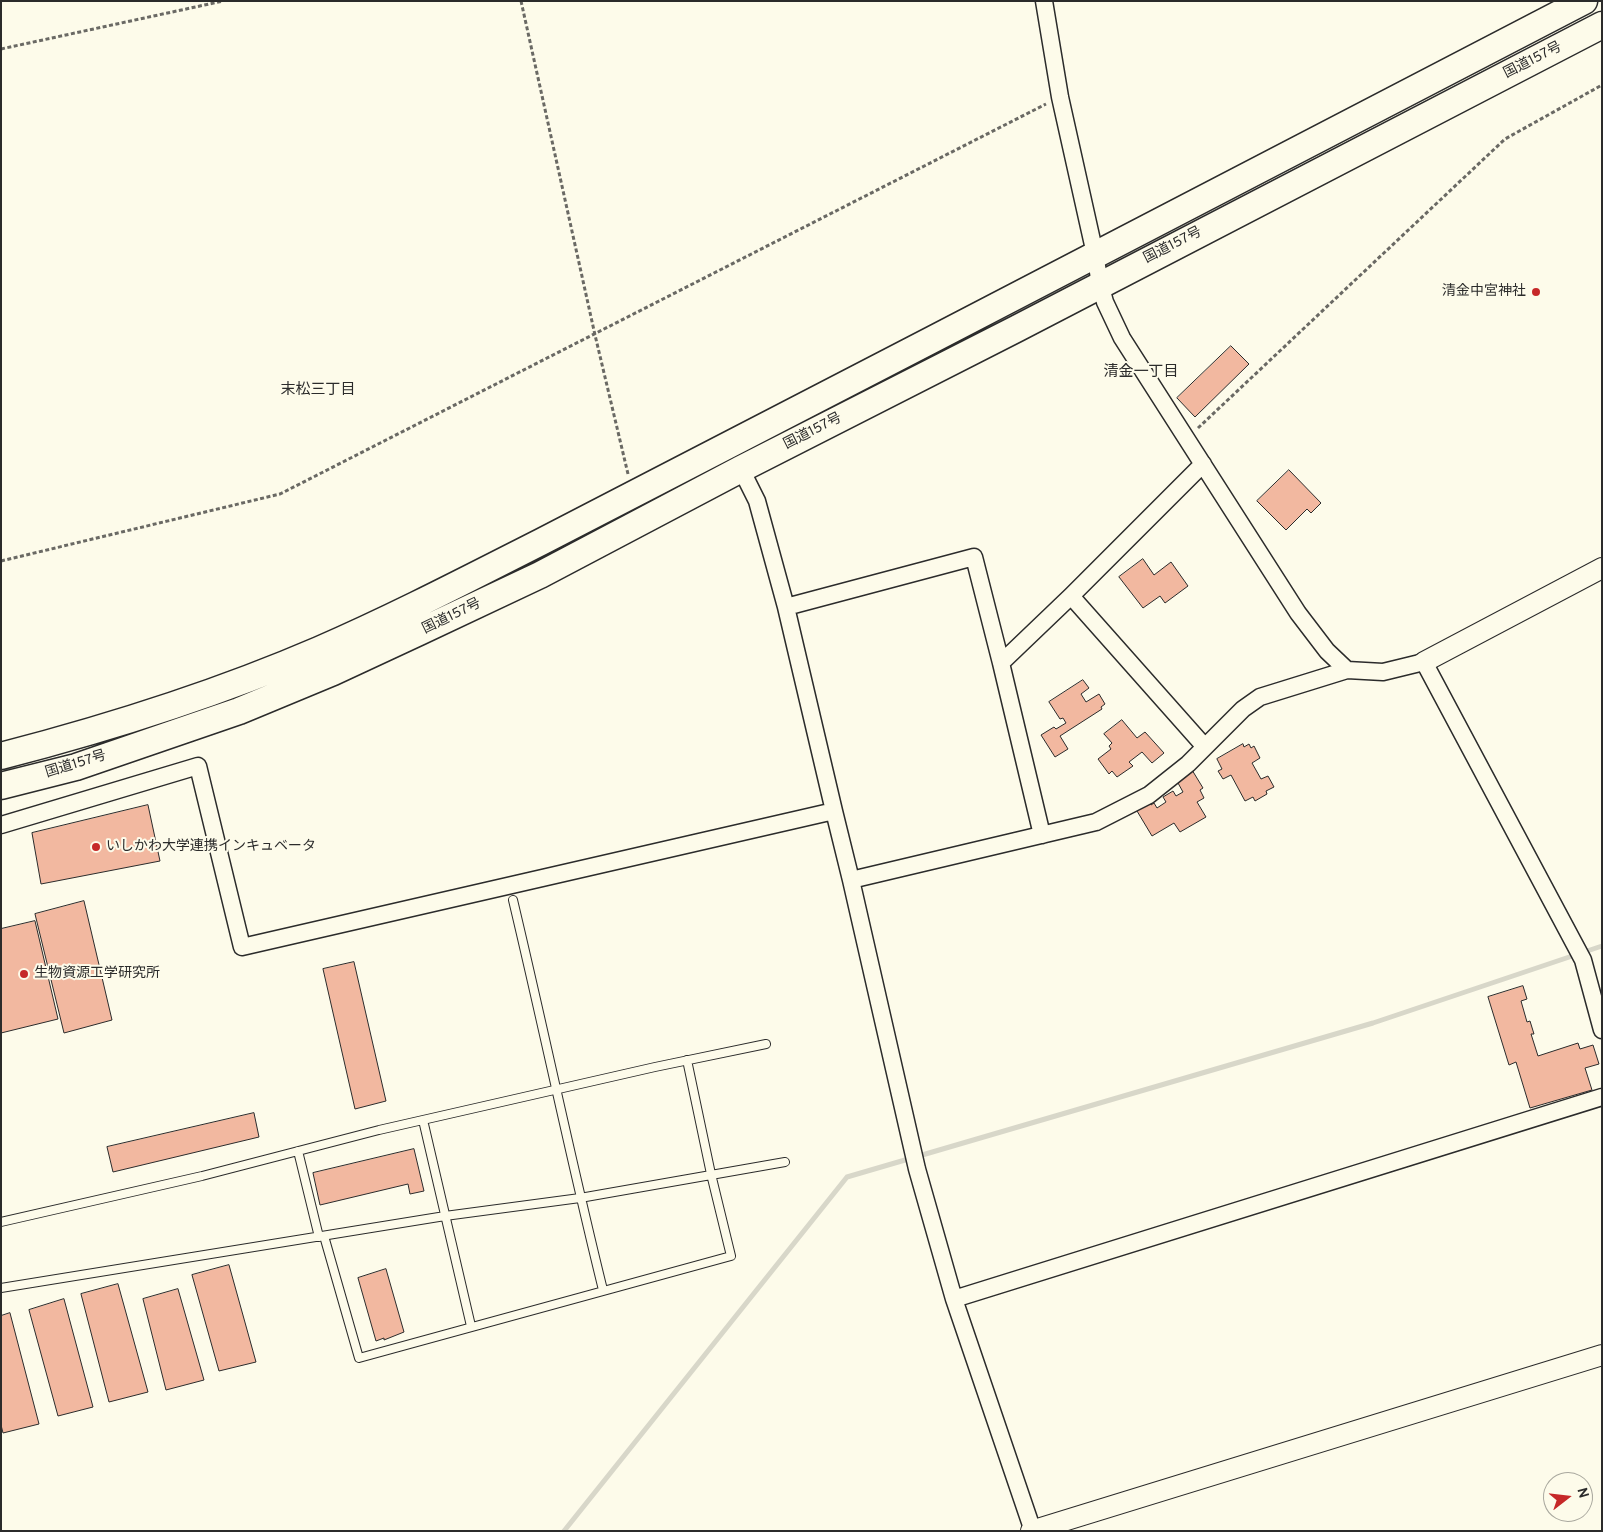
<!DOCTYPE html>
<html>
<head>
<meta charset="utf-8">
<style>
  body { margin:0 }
  #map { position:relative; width:1603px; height:1532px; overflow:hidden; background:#fdfbea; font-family:Overpass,sans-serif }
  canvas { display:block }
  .frame { position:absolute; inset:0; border:2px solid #2b2b2b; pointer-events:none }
  .north { position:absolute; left:1543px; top:1472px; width:50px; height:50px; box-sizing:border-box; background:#fdfbea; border:1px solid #a9a89e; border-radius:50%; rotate:74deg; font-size:14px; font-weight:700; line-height:20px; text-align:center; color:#2b2b2b }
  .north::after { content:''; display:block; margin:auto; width:18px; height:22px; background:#c62828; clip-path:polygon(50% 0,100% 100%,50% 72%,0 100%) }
</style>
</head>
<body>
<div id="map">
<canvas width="1603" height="1532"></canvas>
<div class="frame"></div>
<div class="north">N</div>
</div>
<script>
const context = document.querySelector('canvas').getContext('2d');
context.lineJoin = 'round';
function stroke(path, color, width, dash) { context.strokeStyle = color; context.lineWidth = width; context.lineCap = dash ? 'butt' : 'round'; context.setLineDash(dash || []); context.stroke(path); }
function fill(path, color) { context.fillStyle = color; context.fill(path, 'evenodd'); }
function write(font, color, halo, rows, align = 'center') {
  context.font = font + ' Overpass,"Noto Sans JP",sans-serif'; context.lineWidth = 4; context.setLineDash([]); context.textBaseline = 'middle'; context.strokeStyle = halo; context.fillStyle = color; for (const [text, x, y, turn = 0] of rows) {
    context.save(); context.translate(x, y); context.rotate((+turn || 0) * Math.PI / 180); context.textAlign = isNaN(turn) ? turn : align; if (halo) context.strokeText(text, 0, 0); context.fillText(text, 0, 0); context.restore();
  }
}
stroke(new Path2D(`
  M564,1531L847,1177L1373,1023L1602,946`), '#d8d7c9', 5);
const building = new Path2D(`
  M1231,346L1249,364L1195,417L1177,398Z
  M1289,470L1321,503L1311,513L1307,509L1286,530L1257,501Z
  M1143,559L1154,575L1171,562L1188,586L1165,603L1160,596L1143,608L1119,577Z
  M1083,680L1089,688L1081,694L1086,702L1099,694L1105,704L1101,707L1102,709L1060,736L1068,749L1055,757L1041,735L1054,727L1056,729L1066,723L1063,718L1060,719L1049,702Z
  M1122,720L1137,738L1145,732L1164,753L1152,763L1142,752L1129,762L1133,766L1117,777L1112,771L1109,774L1098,759L1111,749L1109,746L1112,743L1104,734Z
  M1243,744L1244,747L1249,744L1251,748L1254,746L1260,758L1252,763L1261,779L1268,776L1274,787L1266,791L1267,794L1255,801L1253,797L1245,801L1231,775L1223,779L1218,771L1222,769L1217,759Z
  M1189,765L1203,788L1200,790L1204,798L1197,802L1206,817L1180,832L1174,823L1152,836L1134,806L1147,798L1151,805L1154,803L1157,808L1166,802L1163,797L1173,791L1176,796L1183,792L1173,774Z
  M148,805L160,861L41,884L32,833Z
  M84,901L112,1020L64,1033L35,914Z
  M35,921L58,1019L1,1033V929Z
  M354,962L386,1101L355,1109L323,969Z
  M1523,986L1527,999L1521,1001L1527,1022L1530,1021L1534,1034H1531L1538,1056L1578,1043L1580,1049L1593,1045L1599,1064L1585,1068L1592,1090L1530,1108L1516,1062L1509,1065L1488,997Z
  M254,1113L259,1137L113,1172L107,1147Z
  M414,1149L424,1191L410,1194L408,1184L320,1205L313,1173Z
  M229,1265L256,1362L219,1371L192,1275Z
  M386,1269L404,1332L384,1340V1338L376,1341L358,1278Z
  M118,1284L148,1392L109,1402L81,1294Z
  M178,1289L204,1380L166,1390L143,1299Z
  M64,1299L93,1407L58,1416L29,1310Z
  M10,1313L39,1424L3,1433L1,1425V1316Z`);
fill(building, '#f2b8a0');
stroke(building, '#2b2b2b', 1);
const service = new Path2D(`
  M513,900C544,1030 571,1161 603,1290
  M423,1120L471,1326
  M298,1151L319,1237
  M1,1222L202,1176L379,1130L655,1067L766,1044
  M324,1236L359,1358L731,1256L711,1174L687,1060
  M1,1288L445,1216L580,1198L785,1162`);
const minor = new Path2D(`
  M1044,1L1060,97L1095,254L1100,284L1105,302L1122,338L1298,613L1327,651L1347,670L1383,672L1424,662L1583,960L1602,1030
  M741,469L757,501L786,607L834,811L851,880L917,1169L954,1299L1033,1531
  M1071,596L1205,747
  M786,607L974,557L1001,663L1071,596L1203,464
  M1001,663L1042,835
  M1,825L198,766L242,947L834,811
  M851,880L1096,822L1149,795L1188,764L1243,709L1260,697L1347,670
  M954,1299L1602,1097`);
const tertiary = new Path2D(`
  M1424,662L1602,568
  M1031,1531L1602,1355`);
const trunk = new Path2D(`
  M1,756C109,728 217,694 319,650C395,617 468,579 541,542C620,501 698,461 777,420C1046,281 1314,141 1584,1
  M1,786L76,767L239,711L333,672L419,632L540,575L741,469L1016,329L1602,25`);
stroke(service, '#2b2b2b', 10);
stroke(minor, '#2b2b2b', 19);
stroke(tertiary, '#2b2b2b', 22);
stroke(trunk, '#2b2b2b', 29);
stroke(new Path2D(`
  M521,1L595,335L628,474
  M1,49L223,1
  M1198,428L1505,139L1602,85
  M1,561L280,494L1046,104`), '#6a6964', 3, [4, 2.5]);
stroke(service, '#fdfbea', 8);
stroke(minor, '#fdfbea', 16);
stroke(tertiary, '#fdfbea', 20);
stroke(trunk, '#fdfbea', 26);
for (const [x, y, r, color] of [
  [1536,292,5,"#c62828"],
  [96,847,5,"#c62828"],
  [24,974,5,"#c62828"]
]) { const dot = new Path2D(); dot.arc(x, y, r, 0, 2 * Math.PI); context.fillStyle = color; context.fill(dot); stroke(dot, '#fdfbea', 2); }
write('14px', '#2b2b2b', '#fdfbea', [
  ["国道157号",1533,61,-27],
  ["国道157号",1173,246,-27],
  ["国道157号",813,432,-27],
  ["国道157号",452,617,-26],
  ["国道157号",76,765,-17]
]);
write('14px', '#2b2b2b', '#fdfbea', [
  ["清金中宮神社",1526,292,"right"],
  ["いしかわ大学連携インキュベータ",106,847],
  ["生物資源工学研究所",34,974]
], 'left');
write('15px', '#2b2b2b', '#fdfbea', [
  ["清金一丁目",1141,373],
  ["末松三丁目",318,391]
]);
</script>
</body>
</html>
